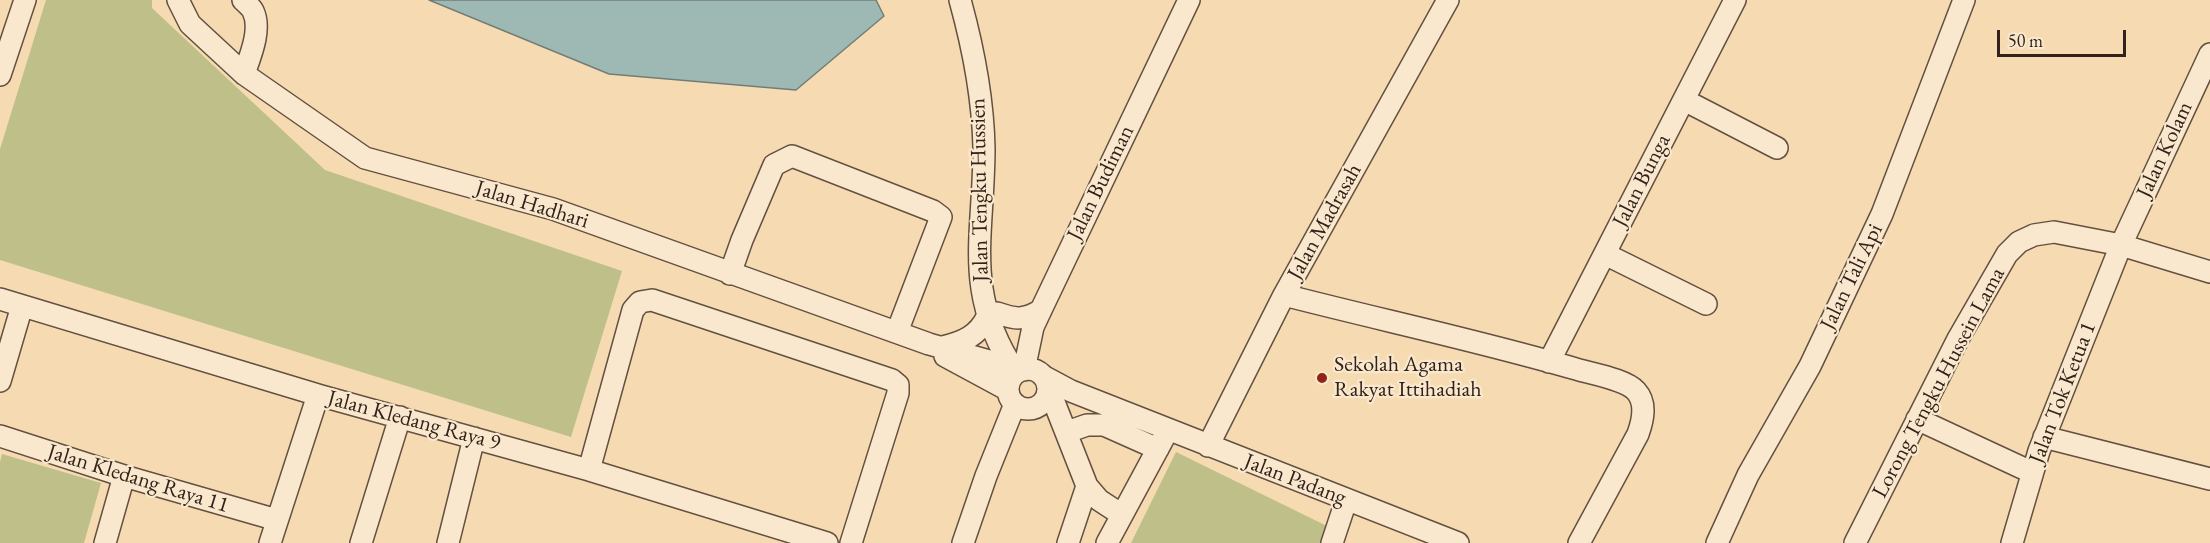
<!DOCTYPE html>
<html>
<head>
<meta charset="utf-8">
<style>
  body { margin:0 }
  #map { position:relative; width:2210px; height:543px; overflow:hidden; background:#f6dbb2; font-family:"EB Garamond",serif }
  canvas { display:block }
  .scale { position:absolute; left:1997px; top:30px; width:129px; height:27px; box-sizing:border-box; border:3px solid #32221b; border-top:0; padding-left:8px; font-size:18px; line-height:21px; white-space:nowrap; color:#32221b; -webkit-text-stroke:4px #f9e8cd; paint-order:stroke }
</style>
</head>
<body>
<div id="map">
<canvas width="2210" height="543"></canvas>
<div class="scale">50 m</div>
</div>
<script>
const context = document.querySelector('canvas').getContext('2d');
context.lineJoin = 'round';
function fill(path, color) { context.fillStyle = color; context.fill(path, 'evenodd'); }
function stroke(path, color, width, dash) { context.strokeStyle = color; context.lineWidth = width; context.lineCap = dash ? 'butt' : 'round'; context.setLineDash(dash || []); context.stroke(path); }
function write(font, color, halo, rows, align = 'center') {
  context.font = font + ' "EB Garamond",serif'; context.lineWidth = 4.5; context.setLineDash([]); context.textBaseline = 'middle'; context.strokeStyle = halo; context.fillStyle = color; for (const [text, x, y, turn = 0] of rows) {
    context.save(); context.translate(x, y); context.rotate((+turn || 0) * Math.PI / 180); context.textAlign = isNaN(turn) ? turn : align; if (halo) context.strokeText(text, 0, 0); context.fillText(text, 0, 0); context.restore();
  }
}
fill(new Path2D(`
  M46,0H152V8L325,170L622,271L571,437L0,260V149Z
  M1176,452L1331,528L1324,543H1131Z
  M2,454L101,483L84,543H0V462Z`), '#bfbf8a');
const water = new Path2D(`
  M429,0H876L884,16L796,90L609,74Z`);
fill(water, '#9eb9b4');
stroke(water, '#737d77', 1.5);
const minor = new Path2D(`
  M178,0L190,24L244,74L365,158L553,209L929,344L993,362L1005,369L1012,377
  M243,0C246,3 251,7 253,11C262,29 250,57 244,74
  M960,0C973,47 983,100 984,148C984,237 962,292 1016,373
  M0,75L25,0
  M1684,100L1777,148
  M1605,254L1706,304
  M730,274L742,240L774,165L792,156L933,211L941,217L897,332
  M1284,295C1381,320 1480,341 1576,369C1592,374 1625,379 1636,391C1647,403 1643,420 1638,434L1579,543
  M0,299L318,395L589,470L827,543
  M997,313C1014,319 1025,321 1041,310
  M943,347C963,342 978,336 987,317
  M945,356L1008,390
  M1549,362L1735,0
  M1008 389a20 20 0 1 1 40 0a20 20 0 1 1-40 0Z
  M1024,370L1033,327L1041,310L1189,0
  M1043,376L1071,391L1458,543
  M0,381L22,306
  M1054,402L1087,486L1099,500L1122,515
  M1917,419L2031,472
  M1067,432L1087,425H1104L1158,449
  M0,436L124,476L277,520
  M2044,437L2210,479
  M1208,446L1284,295L1448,0
  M589,470L633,310L640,302L652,300L892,380L898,385V393L851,543
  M105,543L124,476
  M270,543L318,395
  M361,543L400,417
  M448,543L474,438
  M963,543L986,476L1015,404
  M1068,543L1087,486
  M1107,543L1168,430
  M1332,543L1346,501
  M1717,543L1748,475L1810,366L1882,214L1964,0
  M1855,543L1958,339L2007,254L2019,242L2034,235L2054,232L2121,245L2210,272
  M2012,543L2039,451L2121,245L2210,54`);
stroke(minor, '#635041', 24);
stroke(minor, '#f9e8cd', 21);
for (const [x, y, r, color] of [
  [1322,378,6,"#8f2418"]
]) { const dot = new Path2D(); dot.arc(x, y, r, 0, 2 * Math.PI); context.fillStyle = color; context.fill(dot); stroke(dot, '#f9e8cd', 2); }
write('22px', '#32221b', '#f9e8cd', [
  ["Jalan Kolam",2165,150,-65],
  ["Jalan Bunga",1642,181,-63],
  ["Jalan Budiman",1101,183,-64],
  ["Jalan Tengku Hussien",980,190,-91],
  ["Jalan Hadhari",532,205,17],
  ["Jalan Madrasah",1325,222,-61],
  ["Jalan Tali Api",1852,277,-64],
  ["Lorong Tengku Hussein Lama",1939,383,-62],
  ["Jalan Tok Ketua 1",2063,393,-69],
  ["Jalan Kledang Raya 9",414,421,15],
  ["Jalan Kledang Raya 11",138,479,17],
  ["Jalan Padang",1295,480,21]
]);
write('22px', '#32221b', '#f9e8cd', [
  ["Sekolah Agama",1334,365],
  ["Rakyat Ittihadiah",1334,390]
], 'left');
</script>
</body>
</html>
